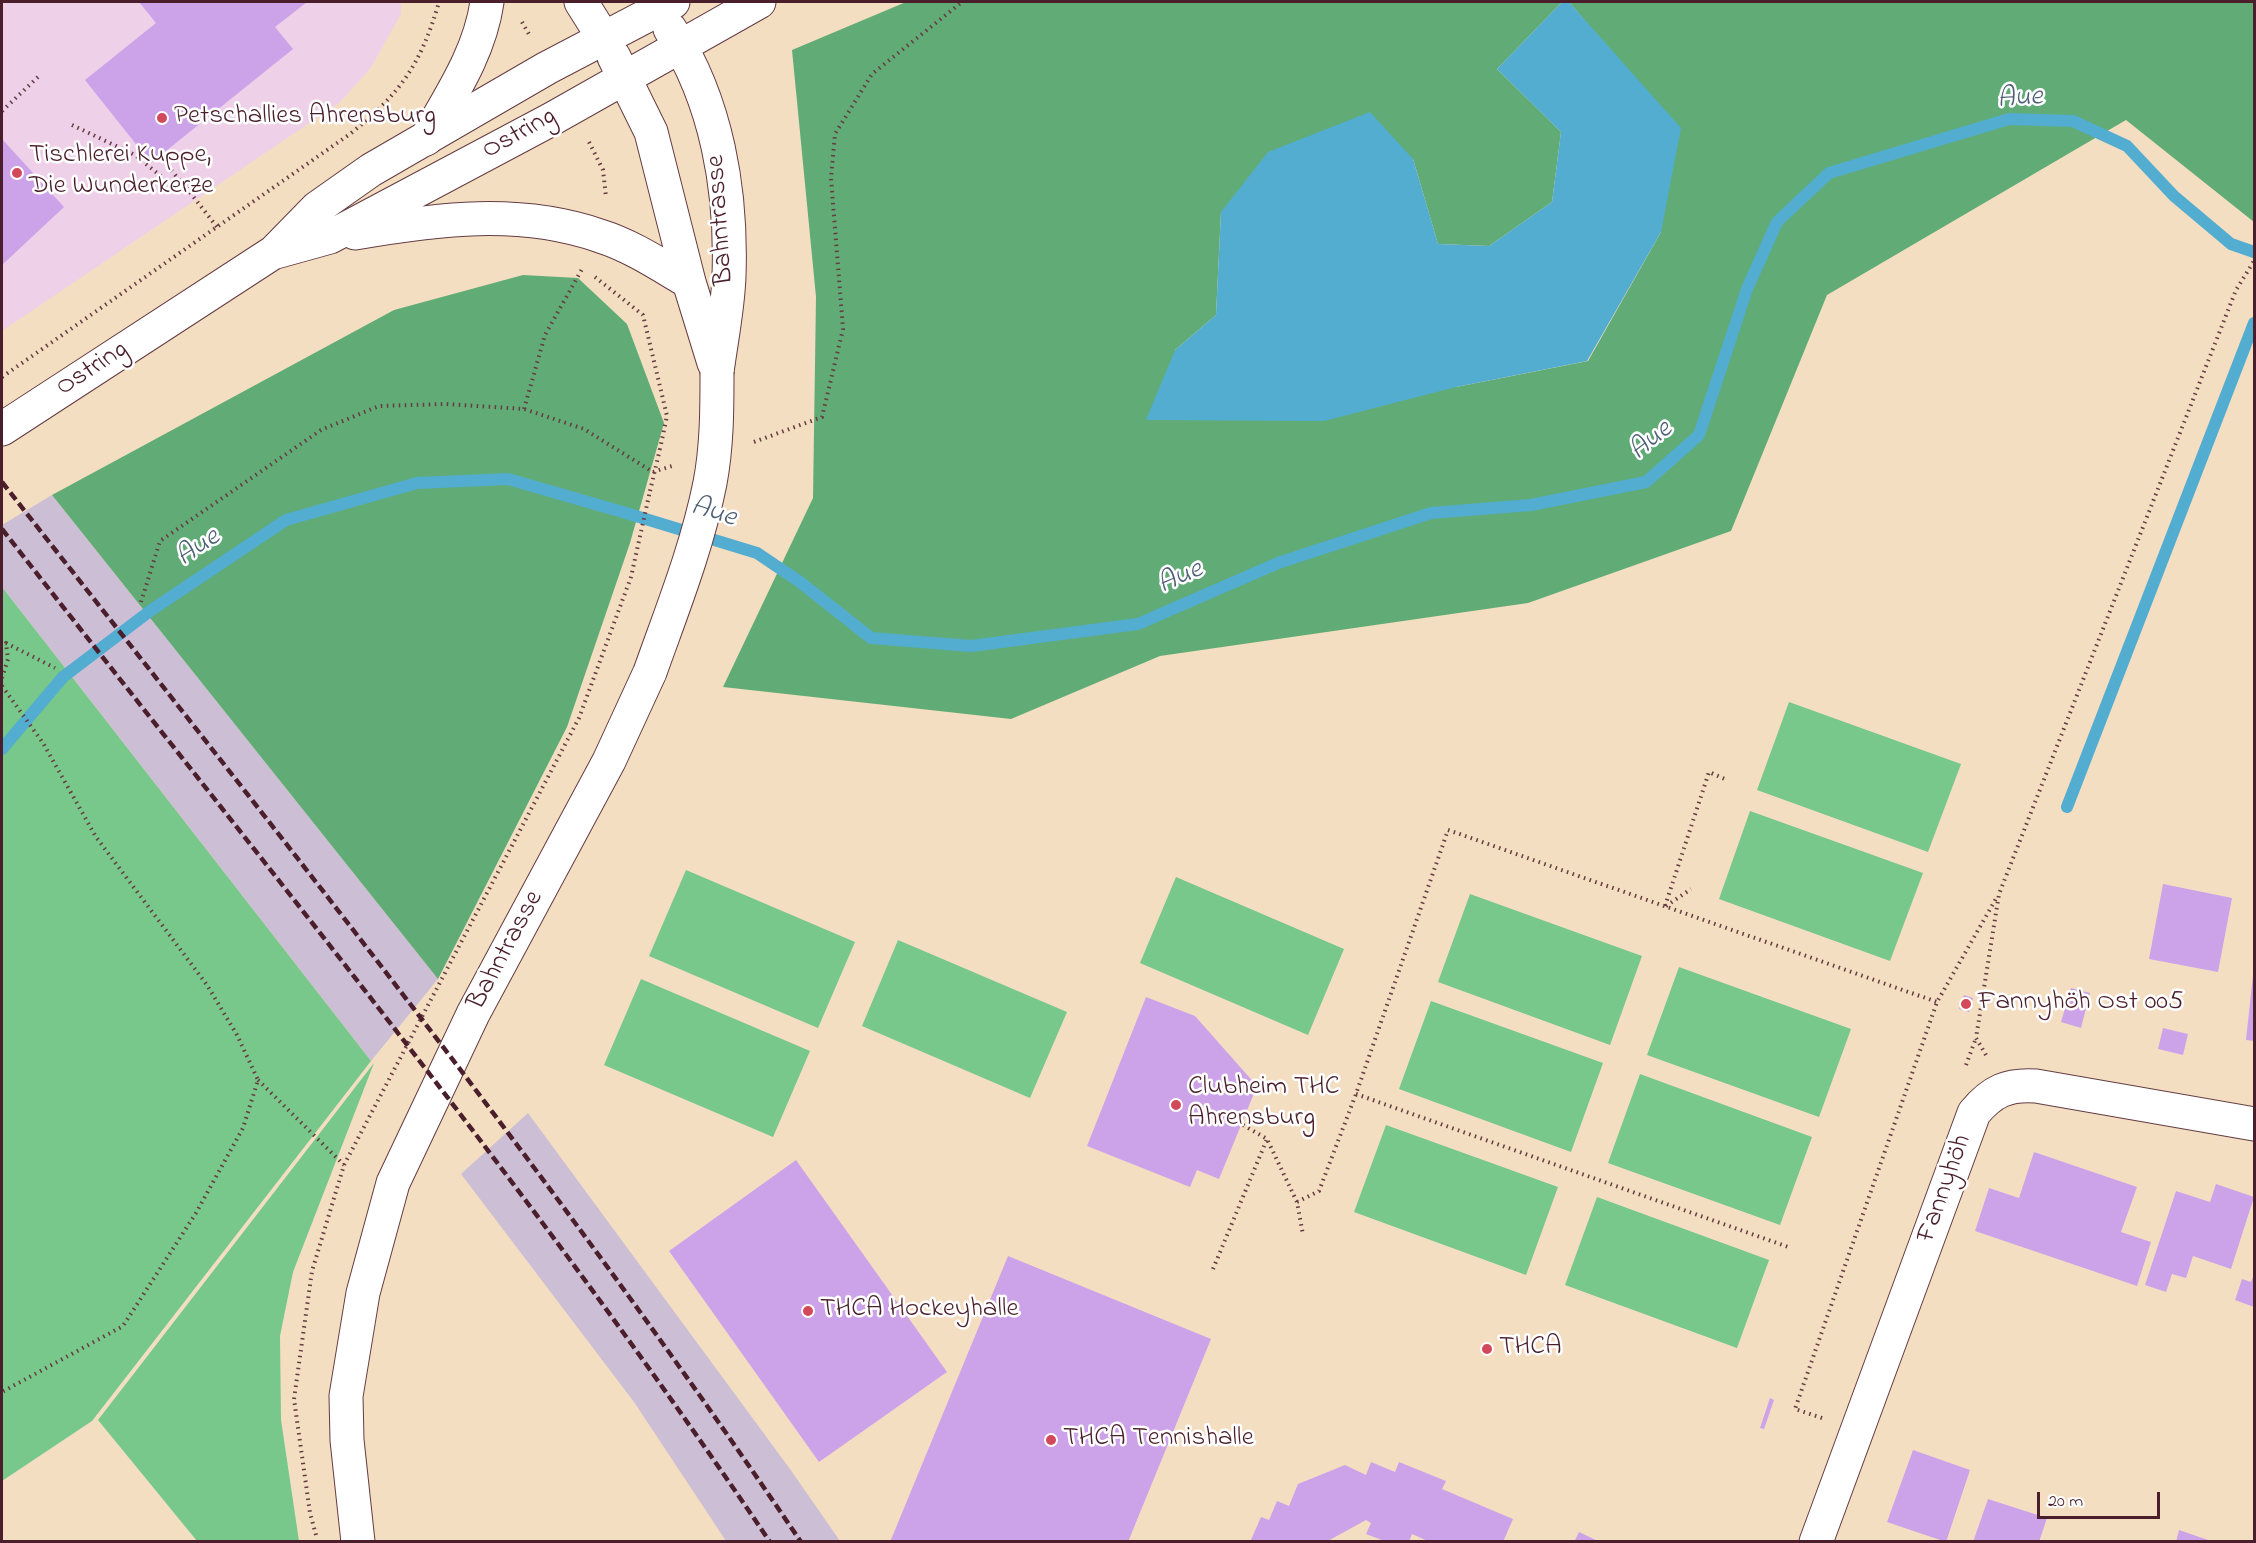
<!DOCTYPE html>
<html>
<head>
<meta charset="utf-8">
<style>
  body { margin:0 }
  #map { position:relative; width:2256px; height:1543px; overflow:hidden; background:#f4dec2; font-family:"Indie Flower",sans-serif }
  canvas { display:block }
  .frame { position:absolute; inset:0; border:3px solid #4a1f2b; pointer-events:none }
  .scale { position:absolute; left:2037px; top:1492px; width:123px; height:27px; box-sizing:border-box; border:3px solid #4a1f2b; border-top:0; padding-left:8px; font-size:18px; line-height:21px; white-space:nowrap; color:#4a1f2b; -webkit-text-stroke:4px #fff; paint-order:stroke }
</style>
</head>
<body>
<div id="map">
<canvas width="2256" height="1543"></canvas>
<div class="frame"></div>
<div class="scale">20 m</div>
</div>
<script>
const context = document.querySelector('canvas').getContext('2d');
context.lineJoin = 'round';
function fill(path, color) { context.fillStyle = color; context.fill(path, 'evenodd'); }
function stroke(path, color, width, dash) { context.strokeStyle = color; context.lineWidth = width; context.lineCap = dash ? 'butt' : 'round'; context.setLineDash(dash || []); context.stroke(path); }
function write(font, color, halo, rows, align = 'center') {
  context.font = font + ' "Indie Flower",sans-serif'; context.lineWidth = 5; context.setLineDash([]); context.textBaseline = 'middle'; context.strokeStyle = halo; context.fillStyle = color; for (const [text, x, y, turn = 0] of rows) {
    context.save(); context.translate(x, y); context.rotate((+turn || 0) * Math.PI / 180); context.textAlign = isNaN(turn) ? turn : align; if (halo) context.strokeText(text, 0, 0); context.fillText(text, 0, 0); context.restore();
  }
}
fill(new Path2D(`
  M2,2H401V14L370,69L339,103L2,331Z`), '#eed0e8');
fill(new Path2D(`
  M52,495L438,979L371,1061L2,587V525Z
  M528,1113L790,1469L840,1541H726L634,1402L461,1174Z`), '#ccbed4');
fill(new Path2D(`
  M2,587L371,1061L92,1421L2,1481Z
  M1789,702L1961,764L1928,852L1757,790Z
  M1750,811L1923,873L1890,961L1719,899Z
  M686,870L855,942L818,1028L649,956Z
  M1176,877L1344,949L1308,1035L1140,963Z
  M1470,894L1642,956L1610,1045L1438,982Z
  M898,940L1067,1012L1030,1098L862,1026Z
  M1679,967L1851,1029L1819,1117L1647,1055Z
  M641,979L810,1051L773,1137L604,1065Z
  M1431,1001L1603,1063L1571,1152L1399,1089Z
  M374,1063L293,1272L280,1336L281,1420L299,1541H197L98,1420Z
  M1640,1074L1812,1137L1780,1225L1608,1163Z
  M1386,1125L1558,1187L1526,1275L1354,1212Z
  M1597,1197L1769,1260L1737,1348L1565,1285Z`), '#77c88a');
fill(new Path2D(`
  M906,2H1562L1497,69L1561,132L1552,202L1489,246L1438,244L1413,159L1221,212L1216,315L1175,350L1456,387L1588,361L1661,232L1612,52L1569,2H2254V222L2126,120L1827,295L1731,531L1528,603L1160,656L1011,719L723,687L813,498L816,297L792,50Z
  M523,275L578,278L627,324L664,423L630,543L567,727L438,979L52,495L394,310Z`), '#61ac76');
fill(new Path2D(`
  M1562,2H1569L1681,128L1661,232L1587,361L1456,387L1324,421L1146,420L1175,350L1216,315L1221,212L1268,152L1370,112L1413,159L1438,244L1489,246L1552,202L1561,132L1497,69Z`), '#52add0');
stroke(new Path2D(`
  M2,749L63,677L150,611L286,520L417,483L508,479L626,513L757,553L800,582L871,638L971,646L1138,624L1278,563L1431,513L1531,505L1646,482L1699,435L1747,289L1777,222L1829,173L2009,119L2073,121L2127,146L2174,196L2231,244L2254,252
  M2067,807L2254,323`), '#52add0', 12);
fill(new Path2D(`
  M139,2H307L275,27L293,49L151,163L85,80L156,23Z
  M2,139L64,207L2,265Z
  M2163,884L2232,898L2218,972L2149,959Z
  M2253,975H2254V1041L2246,1040Z
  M2071,988L2090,993L2081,1028L2061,1022Z
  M1964,995L1973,998L1969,1012L1959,1009Z
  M1146,997L1195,1016L1257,1086L1219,1179L1197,1170L1190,1187L1087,1146Z
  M2163,1028L2188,1034L2183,1055L2158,1049Z
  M2034,1152L2137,1187L2121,1232L2151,1242L2137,1286L1975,1231L1989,1188L2019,1198Z
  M796,1160L947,1372L819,1462L669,1251Z
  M2216,1184L2254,1197L2231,1269L2193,1256L2186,1278L2172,1274L2166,1292L2145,1285L2176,1191L2210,1202Z
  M1008,1256L1211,1339L1128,1542H890Z
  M2254,1274V1307L2235,1300L2242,1279L2251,1282Z
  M1770,1398L1774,1400L1764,1429L1760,1428Z
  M1913,1450L1970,1470L1946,1542L1887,1522Z
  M1371,1462L1395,1472L1399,1462L1446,1481L1442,1489L1513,1519L1503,1542H1430L1412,1534L1409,1542H1387L1366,1534L1371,1523L1366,1520L1326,1542H1250L1261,1517L1269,1520L1277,1501L1289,1506L1298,1484L1345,1465L1366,1475Z
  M1988,1499L2047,1518L2039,1542H1973Z
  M2179,1530L2211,1541V1542H2176Z
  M1579,1532L1600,1542H1574Z`), '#cca3e9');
const street = new Path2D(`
  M1816,1542L1974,1113C1992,1091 2008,1084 2036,1086L2254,1124`);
const secondary = new Path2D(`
  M581,2L603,37
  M426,139C451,95 480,52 487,2`);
const primary = new Path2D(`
  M670,29C717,101 732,191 729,276C728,308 721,341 717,372
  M614,57L651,132L689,282L714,363
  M355,233C437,219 519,208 600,236C632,246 660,265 689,282
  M276,252L330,237L550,120L759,2
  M2,429L274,252L317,208L371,170L547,68L673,2
  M358,1542L347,1440L346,1396L363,1293L393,1183L473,1014L609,761L650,672`);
stroke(street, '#643c42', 35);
stroke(secondary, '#643c42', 35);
stroke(primary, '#643c42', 35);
stroke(new Path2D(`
  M522,22L530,36
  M2,111L38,77
  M72,125L135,155L168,182L185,186L217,227
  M589,142L603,170L606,197
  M160,156L184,186
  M595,277L643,315L667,416L660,449
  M2,377L350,134C401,93 421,64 439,2
  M524,409L545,335L582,269
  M754,442L822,417L843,329L831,178L835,134L872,74L962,2
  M141,602L160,541L321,430L379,406L446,404L524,409L584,429L653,472L675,465
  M2,678L8,659L6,643L55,668
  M2,686L43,743L96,837L207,985L237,1035L258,1080L243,1128L196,1213L123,1326L2,1392
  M1665,906L1709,772L1727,780
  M1666,906L1691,889
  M1986,1055L1976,1038L1999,894L2236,290L2254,261
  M1966,1065L1976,1038
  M258,1080L344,1165
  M1356,1094L1788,1247
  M1243,1125L1267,1139L1297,1202L1303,1235
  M1297,1202L1319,1191L1356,1094L1448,830L1937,1002
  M1213,1269L1267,1139
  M1822,1418L1795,1409L1937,1002L1997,897
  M316,1535L310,1513L294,1399L312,1271L344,1165L579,718L631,577L650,491`), '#643c42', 4, [1.5, 4.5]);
stroke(street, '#fff', 33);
stroke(secondary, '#fff', 33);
stroke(primary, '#fff', 33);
stroke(new Path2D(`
  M2,482C275,830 553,1175 801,1542
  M2,529C262,862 533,1191 770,1542`), '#4a1f2b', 4.5, [9, 4.5]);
const primaryBridge = new Path2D(`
  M650,672C672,610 697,548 710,483C717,446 717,409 717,372`);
stroke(primaryBridge, '#643c42', 35, []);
stroke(new Path2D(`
  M650,491L660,449`), '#643c42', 4, [1.5, 4.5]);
stroke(primaryBridge, '#fff', 33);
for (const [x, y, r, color] of [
  [162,118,6,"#d1495b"],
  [17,173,6,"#d1495b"],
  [1966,1004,6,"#d1495b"],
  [1176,1105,6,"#d1495b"],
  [808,1311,6,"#d1495b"],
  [1487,1349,6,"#d1495b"],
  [1051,1440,6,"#d1495b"]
]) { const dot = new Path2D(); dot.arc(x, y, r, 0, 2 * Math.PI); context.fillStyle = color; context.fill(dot); stroke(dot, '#fff', 2); }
write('27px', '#4a1f2b', '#fff', [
  ["Petschallies Ahrensburg",174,118],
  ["Tischlerei Kuppe,",29,157],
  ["Die Wunderkerze",29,188],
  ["Fannyhöh Ost 005",1978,1004],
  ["Clubheim THC",1188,1089],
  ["Ahrensburg",1188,1120],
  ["THCA Hockeyhalle",820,1311],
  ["THCA",1499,1349],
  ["THCA Tennishalle",1063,1440]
], 'left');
write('27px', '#4a1f2b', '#fff', [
  ["Ostring",520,135,-29],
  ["Bahntrasse",722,220,-94],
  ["Ostring",93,370,-33],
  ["Bahntrasse",507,951,-62],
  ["Fannyhöh",1946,1189,-70]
]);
write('italic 28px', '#4e5f75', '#fff', [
  ["Aue",2020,100,-4],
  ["Aue",1652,442,-39],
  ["Aue",713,514,17],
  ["Aue",199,549,-34],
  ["Aue",1181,579,-24]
]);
</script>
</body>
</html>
